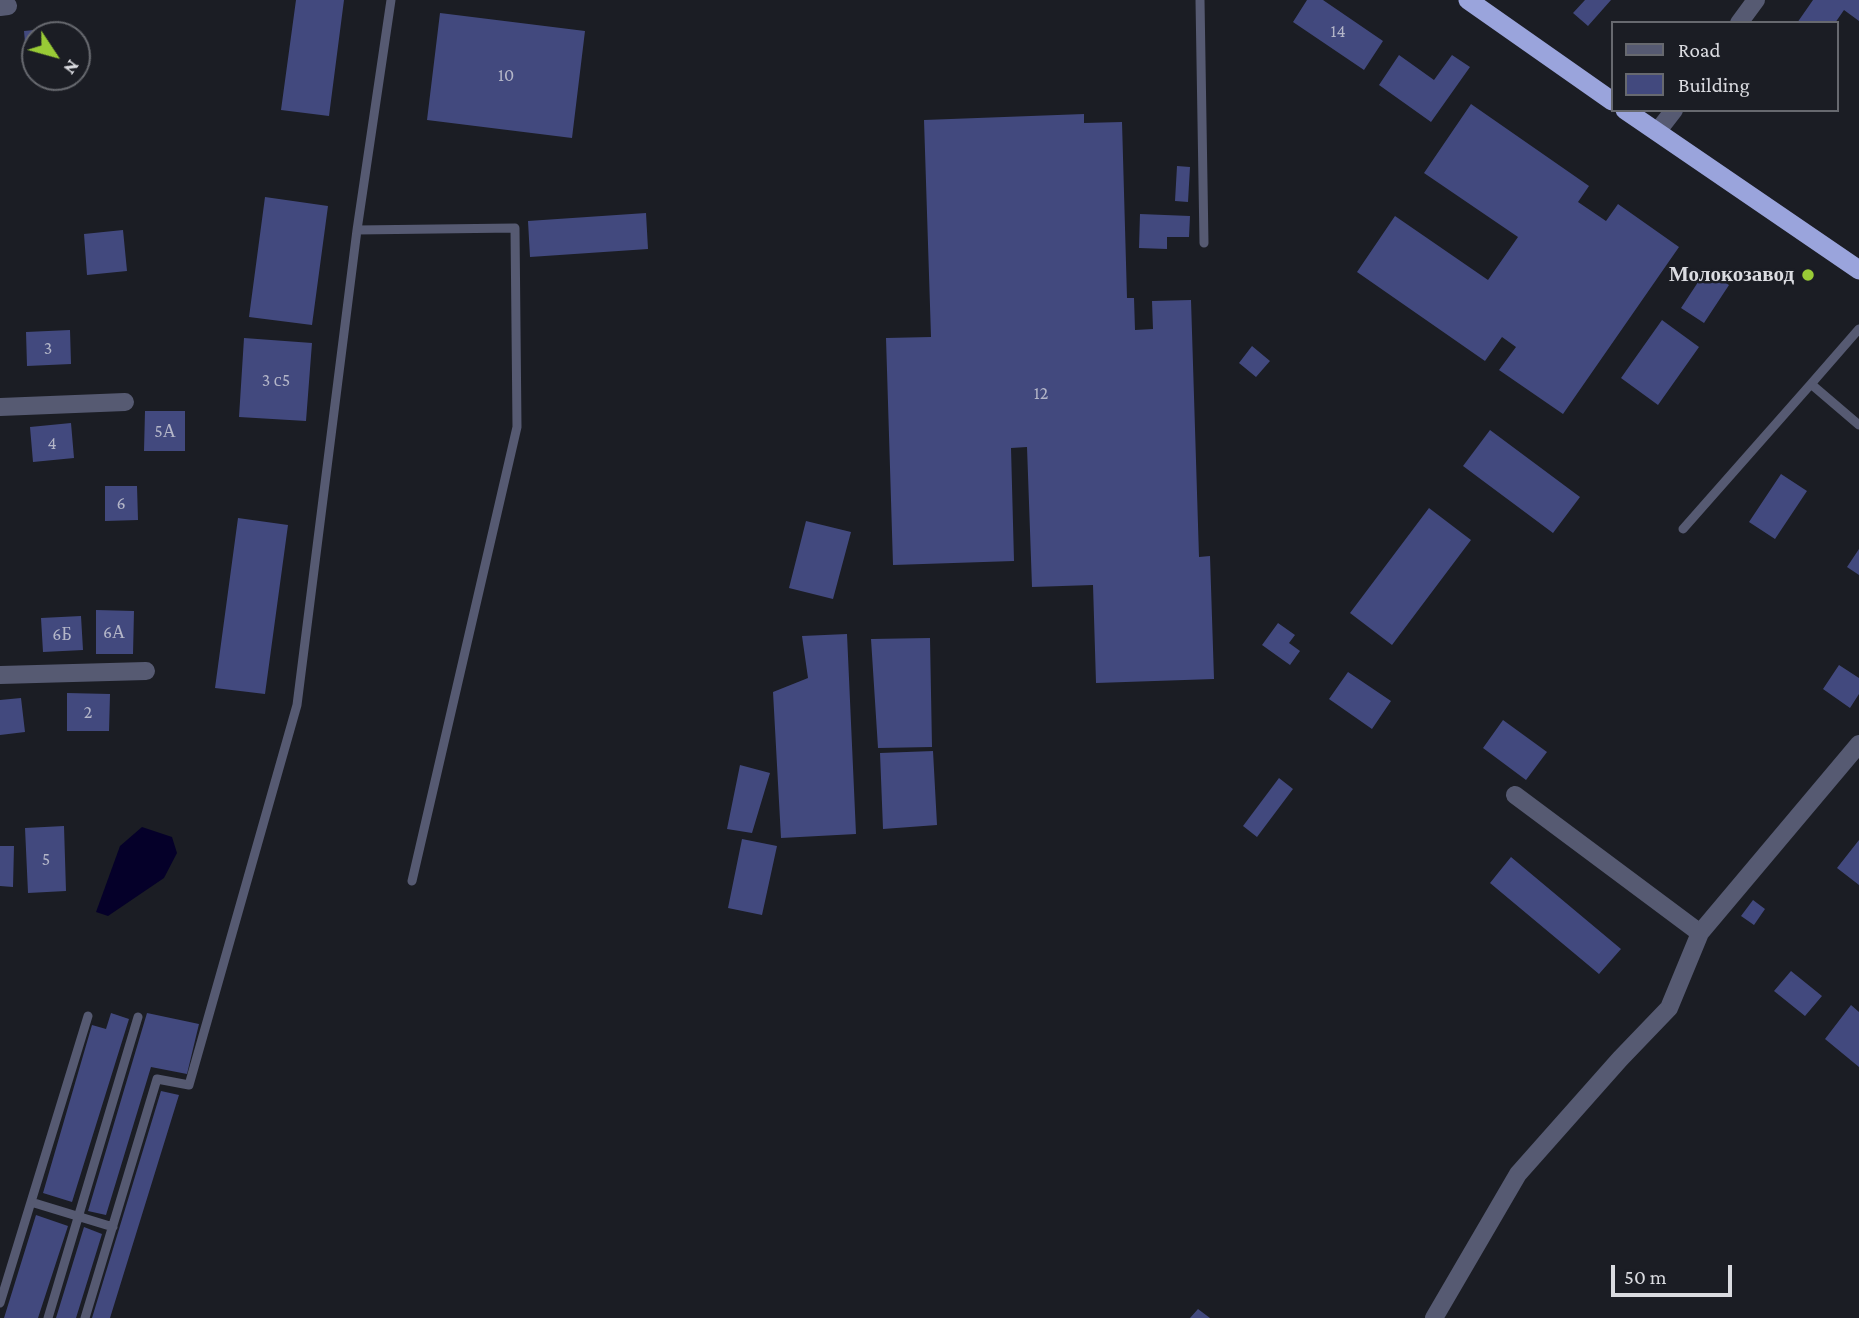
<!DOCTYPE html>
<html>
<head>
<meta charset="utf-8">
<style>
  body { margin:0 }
  #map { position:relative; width:1859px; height:1318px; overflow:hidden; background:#1b1d24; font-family:"Crimson Pro",serif }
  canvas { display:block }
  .legend { position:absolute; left:1611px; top:21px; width:228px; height:91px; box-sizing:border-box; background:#1b1d24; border:2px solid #67696f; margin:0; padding:9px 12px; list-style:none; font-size:21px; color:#dadbe0 }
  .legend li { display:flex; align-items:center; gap:14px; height:35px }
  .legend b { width:35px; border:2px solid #67696f }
  .north { position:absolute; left:21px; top:21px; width:70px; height:70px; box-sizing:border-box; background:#1b1d24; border:2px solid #67696f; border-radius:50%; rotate:126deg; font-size:19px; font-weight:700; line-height:28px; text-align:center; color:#dadbe0 }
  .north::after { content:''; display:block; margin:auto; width:24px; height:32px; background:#99cb36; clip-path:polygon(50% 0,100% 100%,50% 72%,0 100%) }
  .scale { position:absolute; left:1611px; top:1265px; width:121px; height:32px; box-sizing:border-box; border:4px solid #dadbe0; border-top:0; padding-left:9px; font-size:21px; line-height:24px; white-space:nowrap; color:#dadbe0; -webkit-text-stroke:5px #1b1d24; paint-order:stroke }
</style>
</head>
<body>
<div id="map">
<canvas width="1859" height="1318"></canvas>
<ul class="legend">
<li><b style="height:9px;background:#565a72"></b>Road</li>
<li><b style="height:19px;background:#42497e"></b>Building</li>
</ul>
<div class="north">N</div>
<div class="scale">50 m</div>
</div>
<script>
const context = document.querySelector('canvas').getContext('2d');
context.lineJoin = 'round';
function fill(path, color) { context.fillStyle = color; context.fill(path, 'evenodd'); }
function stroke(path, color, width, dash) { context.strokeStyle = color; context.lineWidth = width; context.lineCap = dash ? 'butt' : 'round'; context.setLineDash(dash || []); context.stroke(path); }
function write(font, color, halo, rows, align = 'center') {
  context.font = font + ' "Crimson Pro",serif'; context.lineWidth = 5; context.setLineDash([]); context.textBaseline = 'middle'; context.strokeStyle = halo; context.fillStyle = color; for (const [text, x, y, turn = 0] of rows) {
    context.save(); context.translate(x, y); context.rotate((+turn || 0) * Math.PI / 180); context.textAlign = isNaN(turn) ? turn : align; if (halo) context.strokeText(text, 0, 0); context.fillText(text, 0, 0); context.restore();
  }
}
fill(new Path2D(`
  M142,827L172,837L177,853L164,878L108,916L96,912L120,846Z`), '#050029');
fill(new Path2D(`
  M296,0H344L329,116L281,110Z
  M1307,0H1323L1383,41L1364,70L1293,22Z
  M1585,0H1611L1588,26L1573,13Z
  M1813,0H1859V21L1844,10L1835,23H1797Z
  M440,13L585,31L572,138L427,120Z
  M65,27V35H35V76L28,77L24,31Z
  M1399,55L1434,80L1452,55L1470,67L1431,122L1379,85Z
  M1471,104L1589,186L1578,202L1606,221L1618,204L1679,247L1563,414L1499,370L1516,347L1502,337L1485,361L1357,272L1395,216L1488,280L1518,237L1424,173Z
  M1084,114V123L1122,122L1127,298H1134L1135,330L1153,329L1152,301L1191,300L1199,557L1210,556L1214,679L1096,683L1093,585L1032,587L1027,447L1011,448L1014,561L893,565L886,338L931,337L924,120Z
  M1177,166L1190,167L1188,202L1175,201Z
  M265,197L328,206L312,325L249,317Z
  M646,213L648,249L530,257L528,221Z
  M1140,214L1190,216L1189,237H1167V249L1139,248Z
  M123,230L127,271L87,275L84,234Z
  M1706,270L1729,285L1704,323L1681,308Z
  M1662,320L1699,347L1658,405L1621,378Z
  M70,330L71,364L27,366L26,332Z
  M244,338L312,343L306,421L239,417Z
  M1252,346L1270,361L1256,377L1239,363Z
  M145,411H185V451H144Z
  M71,423L74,458L33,462L30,427Z
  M1490,430L1580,497L1553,533L1463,466Z
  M1781,474L1807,491L1775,539L1749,522Z
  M105,486H137L138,520L105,521Z
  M1429,508L1471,540L1392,645L1350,613Z
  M238,518L288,525L265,694L215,688Z
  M806,521L851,532L833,599L789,588Z
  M1859,549V575L1847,567Z
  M96,610L134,611L133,654H96Z
  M81,616L83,650L43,652L41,618Z
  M1278,623L1295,635L1289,643L1300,651L1290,665L1262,645Z
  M847,634L856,834L781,838L773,692L808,678L802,636Z
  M930,638L932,747L878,748L871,639Z
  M1839,665L1859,678V694L1850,708L1823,689Z
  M1348,672L1391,701L1372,729L1329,699Z
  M67,693L110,694L109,731H67Z
  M21,698L25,732L0,735V700Z
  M1503,720L1547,752L1526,780L1483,748Z
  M933,751L937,825L883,829L880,753Z
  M740,765L770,773L752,833L727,829Z
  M1279,778L1293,789L1257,837L1243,826Z
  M64,826L66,891L28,893L25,828Z
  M742,839L777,846L762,915L728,908Z
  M1859,840V885L1837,868Z
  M0,846H14L13,887L0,886Z
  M1511,857L1621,949L1599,974L1490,883Z
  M1753,900L1765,909L1754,925L1741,916Z
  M1791,971L1822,996L1805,1016L1774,991Z
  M1851,1005L1859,1012V1067L1825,1039Z
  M111,1013L129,1019L72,1202L43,1193L92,1025L106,1029Z
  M147,1013L199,1024L187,1074L151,1067L106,1215L88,1211Z
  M161,1091L179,1095L110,1318H92Z
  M36,1215L68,1226L38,1318H4Z
  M84,1227L102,1234L76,1318H56Z
  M1198,1309L1210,1318H1190Z`), '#42497e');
stroke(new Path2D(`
  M1200,0L1204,243
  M357,230L515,228L517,427L412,881
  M1859,329L1811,384L1859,425
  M1683,529L1811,384
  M31,1202L113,1227
  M0,1303L88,1016
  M48,1318L138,1017
  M85,1318L157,1079L189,1085L297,705L357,230L391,0`), '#565a72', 9);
stroke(new Path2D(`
  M0,7L8,6
  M1739,23L1756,0
  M1657,132L1674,110
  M0,407L125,402
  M0,675L146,671
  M1515,795L1700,933
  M1434,1318L1518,1174L1620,1059L1669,1008L1700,933L1859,744`), '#565a72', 18);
stroke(new Path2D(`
  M1468,0L1612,101
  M1625,110L1859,270`), '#9aa4dc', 19);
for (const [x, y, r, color] of [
  [1808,275,7,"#99cb36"]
]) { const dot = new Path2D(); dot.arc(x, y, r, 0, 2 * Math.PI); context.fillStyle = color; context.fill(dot); stroke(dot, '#1b1d24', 2.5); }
write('18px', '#b4b6c8', null, [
  ["14",1338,31],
  ["10",506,75],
  ["3",48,348],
  ["3 с5",276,380],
  ["12",1041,393],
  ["5А",165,431],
  ["4",52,443],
  ["6",121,503],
  ["6А",114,632],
  ["6Б",62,634],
  ["2",88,712],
  ["5",46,859]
]);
write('bold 21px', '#dadbe0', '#1b1d24', [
  ["Молокозавод",1794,275]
], 'right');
</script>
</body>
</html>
